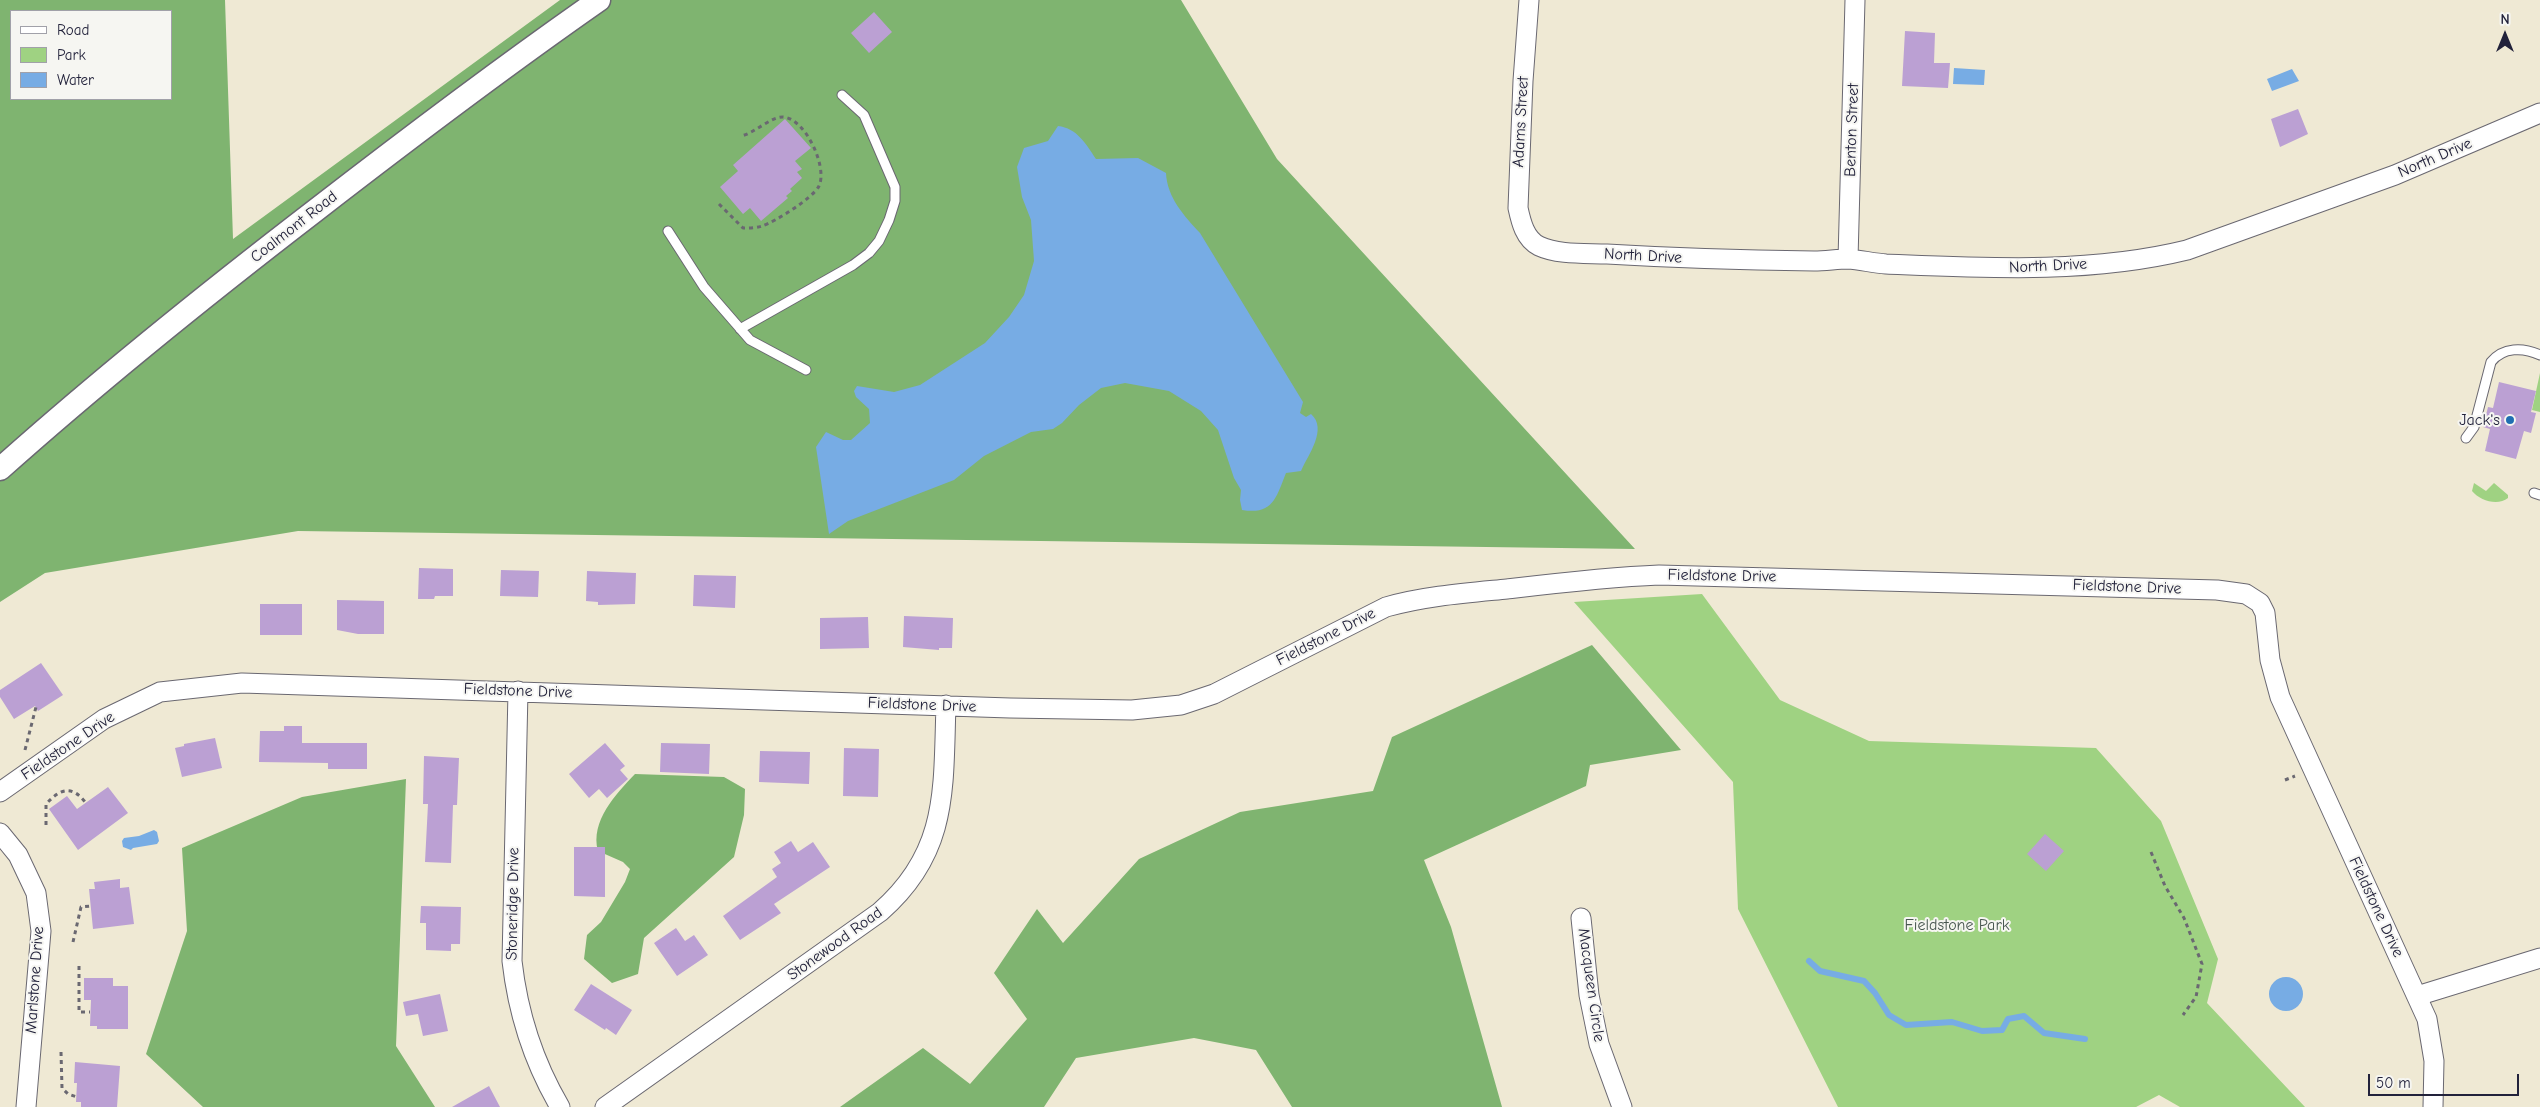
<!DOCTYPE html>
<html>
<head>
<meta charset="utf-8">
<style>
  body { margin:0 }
  #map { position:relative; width:2540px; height:1107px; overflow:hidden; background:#efe9d4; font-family:"Comic Neue",sans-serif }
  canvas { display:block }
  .legend { position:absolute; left:10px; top:10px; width:162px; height:90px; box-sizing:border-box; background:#f6f6f2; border:1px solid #a1a1a9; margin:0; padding:6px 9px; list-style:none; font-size:15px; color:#22223b }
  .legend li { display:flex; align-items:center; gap:10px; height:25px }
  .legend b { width:25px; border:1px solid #a1a1a9 }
  .north { position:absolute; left:2480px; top:10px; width:50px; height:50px; -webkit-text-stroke:4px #f6f6f2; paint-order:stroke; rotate:0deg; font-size:14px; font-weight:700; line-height:20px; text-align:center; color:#22223b }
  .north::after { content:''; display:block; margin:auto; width:18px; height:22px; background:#22223b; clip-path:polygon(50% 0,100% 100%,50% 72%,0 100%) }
  .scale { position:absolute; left:2368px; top:1074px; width:151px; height:22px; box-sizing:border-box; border:2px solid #22223b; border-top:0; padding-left:6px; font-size:15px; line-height:18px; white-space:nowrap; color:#22223b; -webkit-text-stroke:4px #f6f6f2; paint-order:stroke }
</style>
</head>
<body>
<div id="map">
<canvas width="2540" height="1107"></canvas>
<ul class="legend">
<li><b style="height:6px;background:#fff"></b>Road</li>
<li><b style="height:14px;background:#9fd282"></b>Park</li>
<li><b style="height:14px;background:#77ace4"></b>Water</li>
</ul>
<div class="north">N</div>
<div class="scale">50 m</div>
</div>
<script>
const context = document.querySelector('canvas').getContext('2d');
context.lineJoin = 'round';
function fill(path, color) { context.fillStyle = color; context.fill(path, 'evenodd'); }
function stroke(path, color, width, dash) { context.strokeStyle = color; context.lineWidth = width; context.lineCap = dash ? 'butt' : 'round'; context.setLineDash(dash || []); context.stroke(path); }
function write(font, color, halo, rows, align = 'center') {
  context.font = font + ' "Comic Neue",sans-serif'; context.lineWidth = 4; context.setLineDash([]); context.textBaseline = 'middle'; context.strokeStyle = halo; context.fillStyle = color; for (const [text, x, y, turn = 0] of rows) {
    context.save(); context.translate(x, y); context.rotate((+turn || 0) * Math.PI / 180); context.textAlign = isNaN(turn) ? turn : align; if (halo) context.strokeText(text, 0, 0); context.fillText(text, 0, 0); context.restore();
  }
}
fill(new Path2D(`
  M2540,373V412L2532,410Z
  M2474,483L2486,491L2494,483L2508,495V498C2498,506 2480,501 2472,491Z
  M1702,594L1780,700L1869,741L2096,748L2161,821L2218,959L2207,1003L2305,1107H2180L2159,1095L2136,1107H1838L1738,909L1733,782L1574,602Z`), '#9fd282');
fill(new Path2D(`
  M0,0H225L233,239L560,0H1181L1277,159L1635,549L298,531L45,573L0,602ZM11,11H171V99H11Z
  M1592,645L1681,750L1590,765L1586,786L1424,860L1451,927L1502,1107H1292L1256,1050L1194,1038L1076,1058L1044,1107H840L923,1048L970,1084L1027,1019L994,973L1037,909L1063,943L1139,859L1240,812L1373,791L1392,737Z
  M635,774L724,777L745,789L744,815L734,857L644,938L638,974L612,983L584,959L587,935L601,922L625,882L630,869L623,862L598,851C590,821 616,794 635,774Z
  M406,779L396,1046L435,1107H203L146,1054L187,931L182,848L302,797Z`), '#7fb470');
fill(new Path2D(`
  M1954,68L1985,70L1984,85L1953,84Z
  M2292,69L2299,81L2272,91L2267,79Z
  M1058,126C1077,128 1086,144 1096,159L1138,158L1166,173C1167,197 1184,216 1200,233L1303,402L1300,413L1306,417L1311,414C1328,429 1308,455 1301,471L1286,473C1276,498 1273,515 1242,510L1240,500L1241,490L1234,478L1218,430L1201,411L1169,391L1125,383L1101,388L1079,405L1062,423L1053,429L1031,432L984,456L954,480L848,521L829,534L816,447L826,432L843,440H851L870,423L869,409L856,397L854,391L857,386L894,392L920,385L985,343L1009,317L1024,295L1034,261L1031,220L1022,197L1017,167L1024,148L1048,141Z
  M154,830L157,832L159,841L157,844L133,848L131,850L123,847L122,841L124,838L139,836Z
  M2269 994a17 17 0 1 1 34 0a17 17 0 1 1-34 0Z`), '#77ace4');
stroke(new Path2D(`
  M1809,961L1820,971L1864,981L1875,993L1889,1015L1906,1025L1952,1022L1982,1031L2002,1030L2008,1019L2024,1016L2044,1033L2085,1039`), '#77ace4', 6);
fill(new Path2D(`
  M874,12L892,32L869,53L851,33Z
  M1905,31L1935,33L1934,63H1950L1948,88L1902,86Z
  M2298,109L2308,134L2280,147L2271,119Z
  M785,119L811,148L795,161L802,169L797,172L802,178L790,189L792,191L786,196L788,198L761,221L750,208L743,214L720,187L738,171L733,165Z
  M2499,382L2536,391L2531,412L2536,413L2531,433L2524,431L2516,459L2485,451L2490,429L2483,427L2488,407L2493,408Z
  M419,568L453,569V596H435L434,599H418Z
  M501,570L539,571L538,597L500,596Z
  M587,571L636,573L635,604L598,605V602L586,601Z
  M694,575L736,576L735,608L693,606Z
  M337,600L384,601V634H358L337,630Z
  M260,604H302V635H260Z
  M904,616L953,618L952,648H939V650L903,647Z
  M868,617L869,648L820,649V618Z
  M41,663L63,695L38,711L35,706L14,719L0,697V690Z
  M284,726H302V743H367V769H328V763L259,762L260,731H284Z
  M215,738L222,768L182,777L175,748L184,746V744Z
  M605,743L625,766L620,770L628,779L607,798L599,789L589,798L569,774Z
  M661,743L710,744L709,774L660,772Z
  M844,748L879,749L878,797L843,796Z
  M760,751L810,752L809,784L759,782Z
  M424,756L459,758L457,805H453L451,863L425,862L428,804H423Z
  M108,787L128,813L78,850L49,809L67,796L77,809Z
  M2045,834L2064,851L2046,871L2027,854Z
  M791,841L798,852L813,842L830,867L774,904L781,913L740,940L723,916L777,877L772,869L781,863L774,852Z
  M574,847H605V897L574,896Z
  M120,879V888L129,887L134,924L93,929L89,889H95L94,882Z
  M421,906L461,907L460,944H451V951L426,950V923H420Z
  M676,928L685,941L694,935L708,955L677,976L654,943Z
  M84,978H113V986H128V1029H97V1026H90L91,1000H84Z
  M591,984L632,1010L616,1035L606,1028L605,1030L574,1010Z
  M440,994L448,1031L423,1036L418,1014L406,1016L403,1002Z
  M75,1062L120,1066L117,1107H81V1102H76L77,1083H74Z
  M489,1086L500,1107H452Z`), '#bba0d3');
const service = new Path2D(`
  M668,231L704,287L750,340L806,370
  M740,329L853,265L869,253L879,241L889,220L895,201V187L864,115L842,95
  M2466,438L2474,427L2491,362C2503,347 2523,347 2540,355
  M2534,493L2540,495`);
const minor = new Path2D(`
  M1529,0L1523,81L1518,208C1521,222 1525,239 1539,246C1558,255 1586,253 1607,254C1676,258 1745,260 1814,261C1826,261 1837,259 1848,259C1861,260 1873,263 1886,264C1986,268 2089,274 2187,250L2395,175L2540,113
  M1848,259L1855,0
  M518,691L512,961C518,1014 533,1061 560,1107
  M0,792L104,719L160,692L242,683L1010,708L1132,710L1181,705L1214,694L1386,607C1425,596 1466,593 1507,589C1558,583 1608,577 1659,575L2217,590L2246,594L2260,603L2265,613L2270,660L2280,697L2427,1019L2434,1061L2433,1107
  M0,833L18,855L36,893L41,931L26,1107
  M1581,918L1589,995L1599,1044L1622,1107
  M2417,996L2540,958
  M605,1107L880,912C949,852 943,789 946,705`);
const tertiary = new Path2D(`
  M0,469C102,378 208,293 316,210C409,138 503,67 599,0`);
stroke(service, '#6a6871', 11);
stroke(minor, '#6a6871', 21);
stroke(tertiary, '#6a6871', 25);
stroke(new Path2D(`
  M719,204L743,228C749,228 756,228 762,226C775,222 813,198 819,186C828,167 805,118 783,117C770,117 755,133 741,136
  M25,750L36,707
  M2285,780L2295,776
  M46,825V804C61,788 72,785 86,803
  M2151,852L2165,886L2184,918L2202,964L2196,997L2183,1015
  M73,942L81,907L91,906
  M79,966V1012H90
  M61,1052L62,1088L68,1094L77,1097`), '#6a6871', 3, [4, 4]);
stroke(service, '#fff', 9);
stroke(minor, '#fff', 19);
stroke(tertiary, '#fff', 22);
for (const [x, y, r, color] of [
  [2510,420,5,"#1f6fb2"]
]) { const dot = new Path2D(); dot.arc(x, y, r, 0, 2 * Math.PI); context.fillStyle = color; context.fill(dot); stroke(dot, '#f6f6f2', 2); }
write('16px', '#22223b', '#f6f6f2', [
  ["Adams Street",1521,122,-87],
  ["Benton Street",1852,130,-88],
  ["North Drive",2435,158,-23],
  ["Coalmont Road",294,227,-38],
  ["North Drive",1643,256,3],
  ["North Drive",2048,266,-3],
  ["Fieldstone Drive",1722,576,1],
  ["Fieldstone Drive",2127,587,2],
  ["Fieldstone Drive",1326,637,-27],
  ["Fieldstone Drive",518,691,2],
  ["Fieldstone Drive",922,705,2],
  ["Fieldstone Drive",68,746,-34],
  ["Stoneridge Drive",513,904,-89],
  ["Fieldstone Drive",2376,907,65],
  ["Stonewood Road",835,944,-36],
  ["Marlstone Drive",35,980,-86],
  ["Macqueen Circle",1591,985,82]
]);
write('16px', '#22223b', '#f6f6f2', [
  ["Jack's",2500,420]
], 'right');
write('16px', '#485750', '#f6f6f2', [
  ["Fieldstone Park",1957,925]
]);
</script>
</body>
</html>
